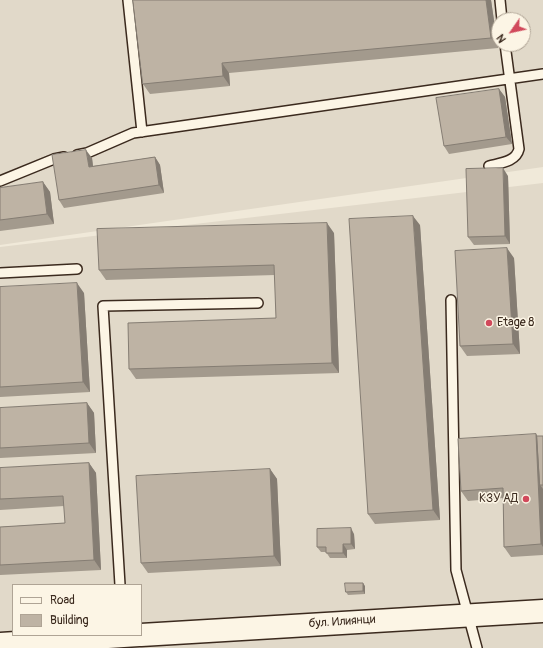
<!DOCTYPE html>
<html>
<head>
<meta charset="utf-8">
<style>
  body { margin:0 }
  #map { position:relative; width:543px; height:648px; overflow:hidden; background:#f0e9d9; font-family:Pangolin,sans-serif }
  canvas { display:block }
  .legend { position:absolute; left:12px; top:584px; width:130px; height:52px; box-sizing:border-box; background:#fcf5e5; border:1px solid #afa495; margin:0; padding:5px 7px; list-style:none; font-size:12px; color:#3b2a1e }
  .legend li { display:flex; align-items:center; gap:8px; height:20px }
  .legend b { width:20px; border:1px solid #afa495 }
  .north { position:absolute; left:491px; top:12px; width:40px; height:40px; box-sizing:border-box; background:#fcf5e5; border:1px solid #afa495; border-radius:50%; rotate:236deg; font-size:11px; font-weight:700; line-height:16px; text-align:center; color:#3b2a1e }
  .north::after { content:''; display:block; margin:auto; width:14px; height:18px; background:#d1495b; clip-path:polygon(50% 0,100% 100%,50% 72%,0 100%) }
</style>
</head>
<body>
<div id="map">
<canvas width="543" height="648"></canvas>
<ul class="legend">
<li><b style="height:5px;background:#fcf5e5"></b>Road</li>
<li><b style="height:11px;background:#beb3a4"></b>Building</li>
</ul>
<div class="north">N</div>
</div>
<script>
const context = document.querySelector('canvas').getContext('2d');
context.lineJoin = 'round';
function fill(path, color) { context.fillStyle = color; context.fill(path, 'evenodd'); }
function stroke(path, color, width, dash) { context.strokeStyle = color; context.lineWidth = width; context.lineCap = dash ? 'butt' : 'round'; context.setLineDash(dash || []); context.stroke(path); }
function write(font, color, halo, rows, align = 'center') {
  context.font = font + ' Pangolin,sans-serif'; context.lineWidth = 3; context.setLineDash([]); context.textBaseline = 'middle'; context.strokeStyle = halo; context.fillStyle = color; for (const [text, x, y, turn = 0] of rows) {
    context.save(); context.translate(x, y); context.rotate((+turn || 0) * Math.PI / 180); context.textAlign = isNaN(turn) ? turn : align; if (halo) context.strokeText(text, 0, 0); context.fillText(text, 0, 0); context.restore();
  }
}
fill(new Path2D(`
  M0,0H543V167L0,245ZM499,20H523V44H499Z
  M543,183V648H0V247ZM13,585H141V635H13Z`), '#e1d9c9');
const service = new Path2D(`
  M128,0L142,132
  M500,0L502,20
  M77,155L87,153L133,133L543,74
  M489,166C500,163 516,162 519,149L505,44
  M0,181L54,159L64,157
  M0,273L77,269
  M451,300L456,570L477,648
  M120,585L103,306L258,303`);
const tertiary = new Path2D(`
  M141,635L543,611
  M0,644L139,635`);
stroke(service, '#3b2a1e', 12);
stroke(tertiary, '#3b2a1e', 25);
stroke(service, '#fcf5e5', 9);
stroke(tertiary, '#fcf5e5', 22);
fill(new Path2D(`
  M133,0H491L498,48L229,73L230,86L150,94L143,84Z
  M499,89L505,97L512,144L449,154L444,146Z
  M155,157L160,165L164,193L64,208L59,200L92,158L93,166Z
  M508,176L510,244L474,245L468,237Z
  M43,182L50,192L54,224L0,231V188Z
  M420,225L440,520L375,524L368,514Z
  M334,233L339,373L136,379L129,369L276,318L275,275L106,280L99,270Z
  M514,258L520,354L467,356L460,346Z
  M0,287L84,293L90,392L0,397Z
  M87,403L94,413L96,453L0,458V408Z
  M536,434L537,436H543V555L511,557L504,547L503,498L468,501L461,491Z
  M89,463L96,473L101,570L0,575V527L65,523L64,506L0,510V468Z
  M270,469L277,479L281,566L148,573L141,563Z
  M354,534L355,549L347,550V558H330L326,552H321L317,547Z
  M365,586V594L348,595L346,592Z`), '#a39a8d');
fill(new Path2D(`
  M486,0H491L498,48L491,38Z
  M222,63L229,73L230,86L223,76Z
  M499,89L505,97L512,144L506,137Z
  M86,150L92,158L94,175L89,167Z
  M155,157L160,165L164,193L159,185Z
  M503,168L508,176L510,244L505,236Z
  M43,182L50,192L54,224L47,214Z
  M413,216L420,225L440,520L433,510Z
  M327,223L334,233L339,373L332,363Z
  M507,248L514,258L520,354L513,344Z
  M77,283L84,293L90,392L83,382Z
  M87,403L94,413L96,453L89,443Z
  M536,434L542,444L540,485L543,489V547L541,544Z
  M89,463L96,473L101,570L94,560Z
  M270,469L277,479L281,566L274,556Z
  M351,528L354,534L355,549L351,544Z
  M343,544L347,550V558L343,553Z
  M363,583L365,586V594L363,591Z`), '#857d73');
const building = new Path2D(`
  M133,0H486L491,38L222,63L223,76L143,84Z
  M499,89L506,137L444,146L436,98Z
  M86,150L89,167L155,157L159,185L59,200L52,155Z
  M503,168L505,236L468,237L466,169Z
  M43,182L47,214L0,220V188Z
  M413,216L433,510L368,514L349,219Z
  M327,223L332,363L129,369L128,323L276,318L274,265L99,270L97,229Z
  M507,248L513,344L460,346L455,251Z
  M77,283L83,382L0,387V287Z
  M87,403L89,443L0,448V408Z
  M536,434L541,544L504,547L503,488L461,491L458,439Z
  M537,436H543V485H540Z
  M89,463L94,560L0,565V527L65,523L63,496L0,499V468Z
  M270,469L274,556L141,563L136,476Z
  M351,528V544H343V553H326V547H317V529Z
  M345,583H363V591L346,592Z`);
fill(building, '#beb3a4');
stroke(building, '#857d73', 1);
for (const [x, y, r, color] of [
  [489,323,4,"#d1495b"],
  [526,499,4,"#d1495b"]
]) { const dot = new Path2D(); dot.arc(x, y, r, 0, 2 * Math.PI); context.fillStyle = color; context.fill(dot); stroke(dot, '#fcf5e5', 1.5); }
write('12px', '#3b2a1e', '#fcf5e5', [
  ["Etage 8",497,323],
  ["КЗУ АД",518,499,"right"]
], 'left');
write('12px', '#3b2a1e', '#fcf5e5', [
  ["бул. Илиянци",342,622,-4]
]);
</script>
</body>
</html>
